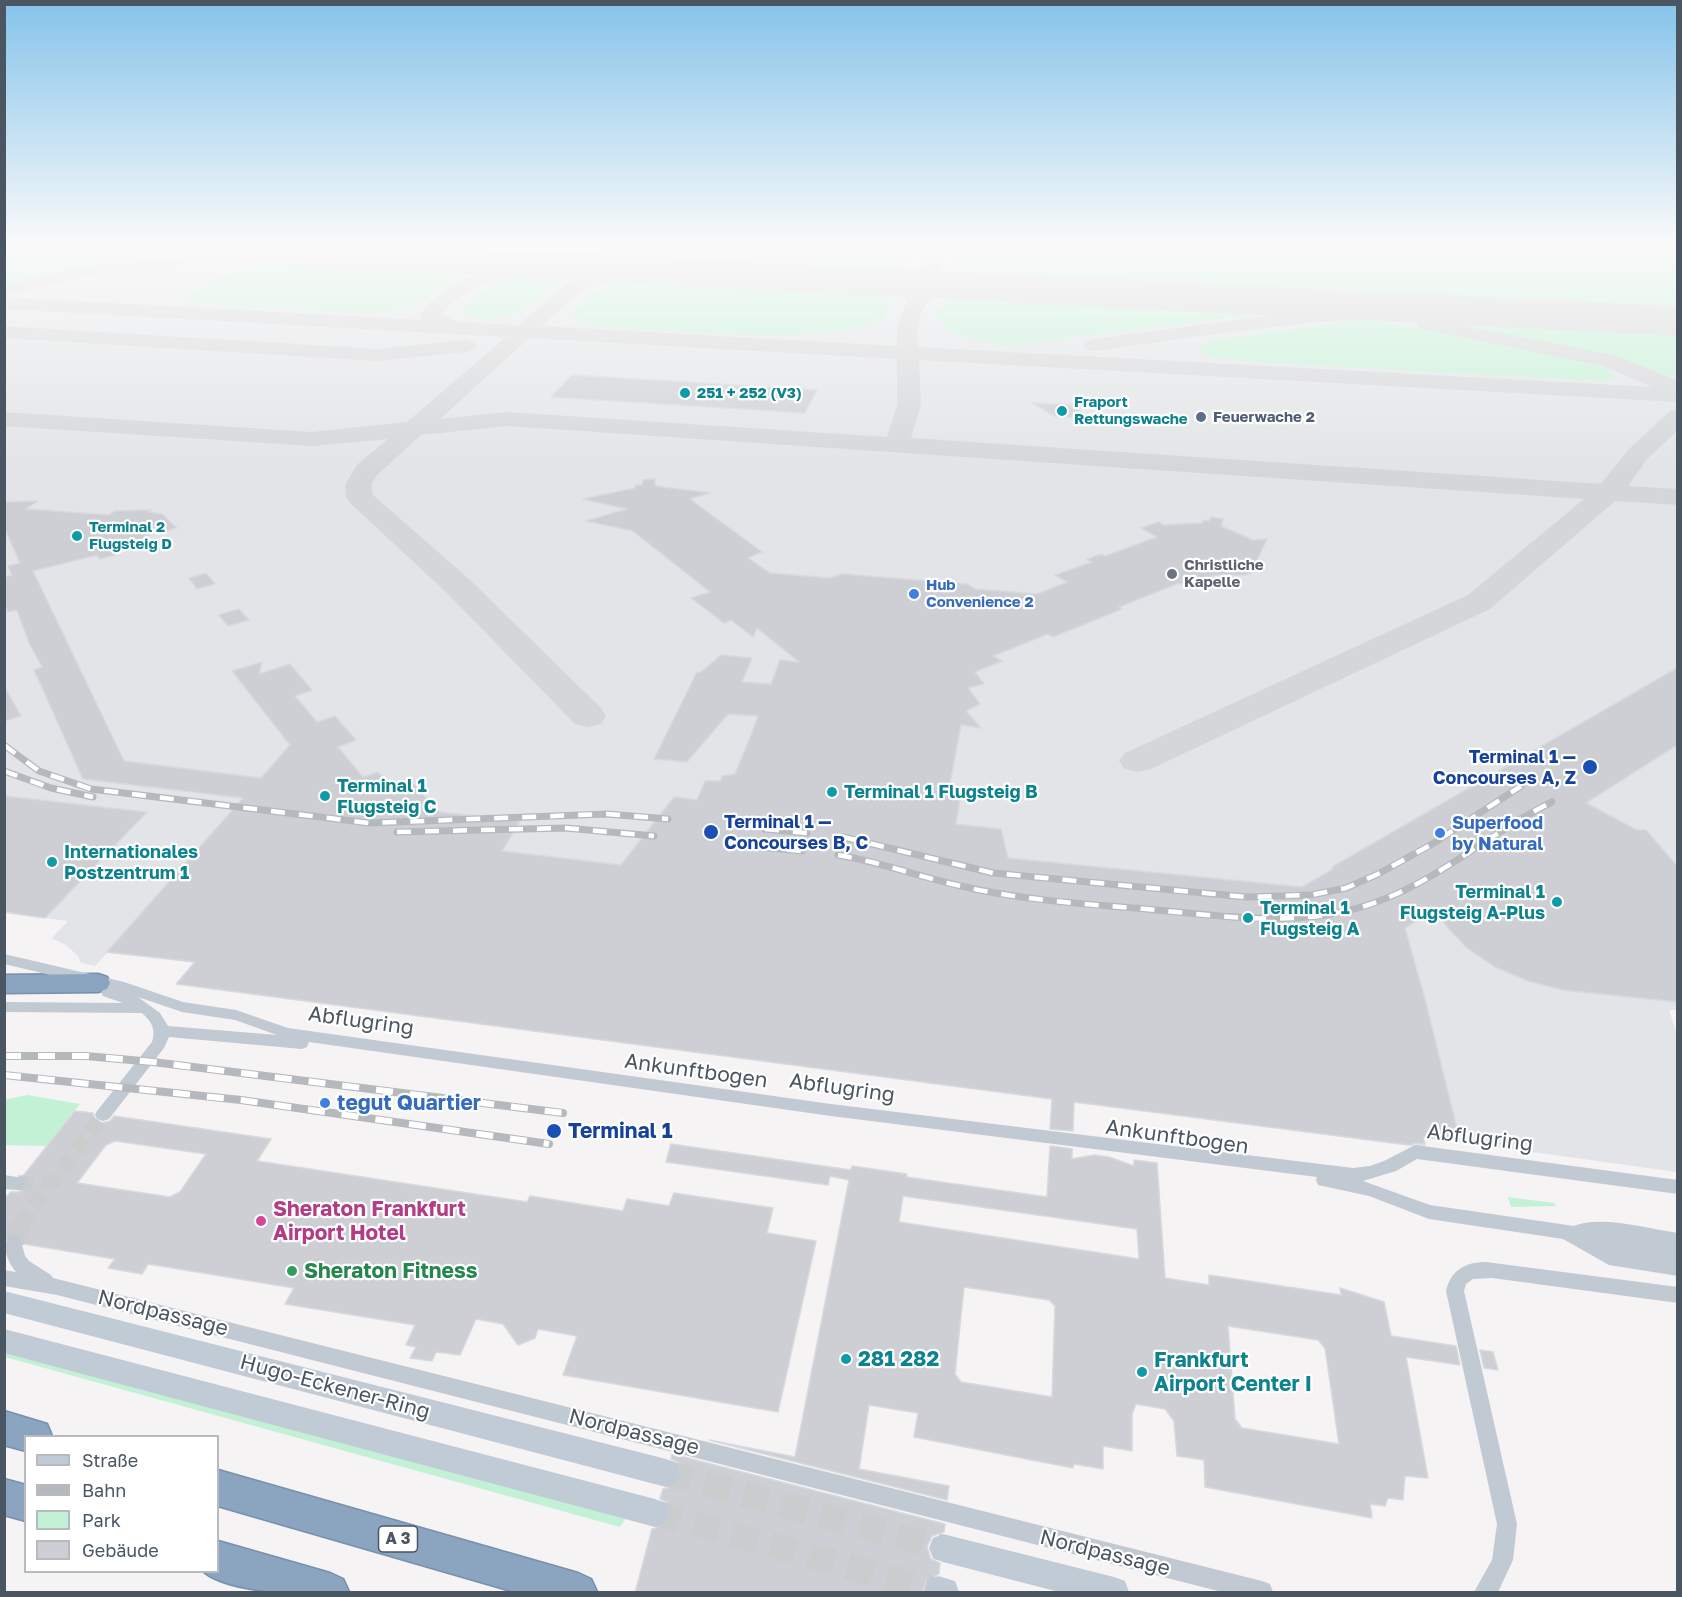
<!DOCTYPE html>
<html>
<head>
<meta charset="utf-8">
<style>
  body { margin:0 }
  #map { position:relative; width:1682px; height:1597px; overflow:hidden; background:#f5f3f3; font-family:"Golos Text",sans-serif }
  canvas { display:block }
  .frame { position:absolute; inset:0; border:6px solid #4a5661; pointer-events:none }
  .legend { position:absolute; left:24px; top:1435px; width:195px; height:138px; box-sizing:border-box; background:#fff; border:2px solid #b7bbc0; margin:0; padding:8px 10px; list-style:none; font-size:18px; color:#4a5661 }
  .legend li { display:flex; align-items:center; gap:12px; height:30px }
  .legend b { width:30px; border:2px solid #b7bbc0 }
</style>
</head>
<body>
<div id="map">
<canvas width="1682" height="1597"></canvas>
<div class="frame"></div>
<ul class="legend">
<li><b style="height:8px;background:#c1cbd6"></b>Straße</li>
<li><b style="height:8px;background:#b5b8bd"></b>Bahn</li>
<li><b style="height:16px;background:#c3f1d5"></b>Park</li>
<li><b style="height:16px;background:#cdcfd5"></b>Gebäude</li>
</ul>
</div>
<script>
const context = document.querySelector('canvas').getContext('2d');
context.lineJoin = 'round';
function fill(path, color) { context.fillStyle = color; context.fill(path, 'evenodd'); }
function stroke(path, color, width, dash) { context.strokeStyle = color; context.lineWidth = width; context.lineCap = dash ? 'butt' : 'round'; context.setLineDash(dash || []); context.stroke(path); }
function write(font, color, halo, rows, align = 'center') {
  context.font = font + ' "Golos Text",sans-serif'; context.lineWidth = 4.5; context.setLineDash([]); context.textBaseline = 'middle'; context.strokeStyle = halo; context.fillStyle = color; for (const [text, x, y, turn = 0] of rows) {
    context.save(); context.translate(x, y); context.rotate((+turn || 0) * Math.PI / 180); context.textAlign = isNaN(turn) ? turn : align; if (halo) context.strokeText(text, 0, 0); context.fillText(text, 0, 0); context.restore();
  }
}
fill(new Path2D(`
  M5,246H1677V1010H1669L1677,1035V1172L1424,1137L1426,1148L177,984L194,962L107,953L95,966L81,963L78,956L66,945L52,938L68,921L5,913Z`), '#e2e4e7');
fill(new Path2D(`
  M340,246H603L591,256L578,257Z
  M643,246H917L911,259L904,266L863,271L653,261L639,257Z
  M962,246H1501L1677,255V310L984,277L965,273L954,267Z
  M5,247L181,257L77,267L5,284Z
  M297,263L466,271L430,297L408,307L389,311L371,313L207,304L186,299C191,290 200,287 209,282C238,267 264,264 297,263Z
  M532,275L567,276C543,298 497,336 464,312L463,309C479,288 505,276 532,275Z
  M629,280L853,291C861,294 874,293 883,298C888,301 889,305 887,310C875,352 639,328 599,326L582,322L574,317L573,314C585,293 606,284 629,280Z
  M1001,298L1267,312L1268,313L1005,346L962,337L945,328L936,317C947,289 982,304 1001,298Z
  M1367,319L1584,361C1595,365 1610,366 1615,378L1604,381L1254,362L1208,356L1200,351L1201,345L1209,341Z
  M1447,321L1677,332V373L1669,376L1627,360Z
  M27,1095L80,1104L47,1146L5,1145L4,1100Z
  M1508,1197L1554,1203L1556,1206L1511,1207Z
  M4,1349L625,1519L620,1527L5,1357Z`), '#c3f1d5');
fill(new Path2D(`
  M611,246H630L600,274L622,268L666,266L672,267L675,271L672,275L666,276L622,280L583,289L542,326L897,346V326L907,302C897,286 875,289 858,285L856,281L858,277C875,273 899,279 914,286L931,246H949L933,286C953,281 978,278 999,283L1001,287L999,291C954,302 915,275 918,347L1652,387L1603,366L1426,330L1419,328L1416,324L1419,320L1426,318L1617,356L1676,380L1678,402L919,360L921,405L911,438L1601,484L1629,449L1670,411L1678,409V430L1647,459L1628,486L1678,489V505L1615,501L1490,609L1151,769L1138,772L1125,769L1119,761L1125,753L1468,595L1584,499L507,426L421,435L377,475L371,485L373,495L469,579L601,708L606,716L601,724L588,727L575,724L447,593L350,503L346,497L345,485L357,465L388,439L312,446L4,426V412L312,432L407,422L506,337L4,309V297L423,320L420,316C447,271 514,263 561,261L567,262L570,266L567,270C551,274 532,273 515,275C490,279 457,294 441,315L460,322L519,325ZM529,338L897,359V405L887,437L507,412L440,419Z
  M1623,246H1678V253L1632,251L1626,250Z
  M299,248L305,249L308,253L305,257L91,275L4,296V284L91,265Z
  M1420,303L1467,304L1474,306L1477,310L1474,314L1467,316C1341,314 1218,334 1094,351L1087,349L1083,345L1087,341L1094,339L1280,314Z
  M4,326L377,349L466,340L473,342L477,346L473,350L466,352L377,361L4,338Z`), '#d5d6d8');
fill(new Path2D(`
  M188,246H418L1678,306V336L208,262L193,258L186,249Z`), '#d5d6d8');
const building = new Path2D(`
  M572,375L770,387L817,390L805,413L551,397Z
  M1032,403L1079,405L1078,418L1056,417Z
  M655,479V486L710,493L690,499L762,552L748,558L770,573L830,578L842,574L967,584L975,589L1037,594L1067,582L1055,575L1092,562L1087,559L1101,554L1105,556L1157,537L1141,528L1159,522L1164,525L1202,523L1204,520L1209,521L1211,517L1223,519L1221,526L1253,540L1267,539L1254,566L1261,569L1246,575H1215L1186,586L1179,583L1119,607L1122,609L1053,637L1048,634L993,656L1002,661L975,672L984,684L968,688L980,704L966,711L981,728L961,725L948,794L960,799L956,824L1001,829L1008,858L1302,887L1333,869L1332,867L1677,668V745L1586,803L1637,830H1646L1677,866V1002L1563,990L1528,981L1495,967L1467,948L1448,928L1435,909L1405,928L1426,1003L1460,1141L1423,1137L1425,1144L1415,1143L1409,1145L1074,1102L1073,1131L1050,1129L1052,1099L176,984L195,962L107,952L243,798L83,779L34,670L42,667L29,643L17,610L8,612L4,603V577L12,575L8,566L20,563L4,527V502L38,501L26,509L109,515L115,511L152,510L148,512L162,514L177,528L145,536L149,542L113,551L115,555L100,559L97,555L33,571L124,761L261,778L290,745L232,671L262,662L259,674L290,664L312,690L295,696L317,722L335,716L356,740L338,747L363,777L378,772L391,787L409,779L439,812L520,821L502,851L621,865L674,797L697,800L705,781H720L722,776L735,774L751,735L758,716L728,714L687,762L654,759L697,672H701L721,655L752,658L742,682L771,684L780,660L799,662L757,628L753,637L731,620L724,623L691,598L710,592L633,531L586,521L627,509L583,499L635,488L636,485H642L643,480Z
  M206,573L215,584L197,589L189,578Z
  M239,609L249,620L228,626L219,615Z
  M4,686L21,716L4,721Z
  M4,796L111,808L147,812L45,918L4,912Z
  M75,1111L93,1113L95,1120L102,1123L110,1121L114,1116L271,1139L257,1161L527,1202L530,1196L623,1211L627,1199L669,1206L674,1193L773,1208L767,1233L816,1241L778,1412L563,1375L577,1336L538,1329L535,1338L518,1345L503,1324L476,1319L460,1355L436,1352L432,1361L410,1358L416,1347L406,1345L415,1325L285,1304L294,1288L148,1264L142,1274L108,1268L115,1259L24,1244L22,1236L15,1232L7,1235L4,1240V1199L11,1192H19L26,1189L28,1182L23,1176ZM115,1141L206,1154L180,1192L170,1197L77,1183L106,1145Z
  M671,1144L851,1170L852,1166L907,1174L906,1177L1047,1197L1050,1146L1072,1149V1159L1094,1155L1109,1157L1134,1166V1160L1157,1163L1165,1278L1209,1285V1275L1341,1295L1340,1288L1384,1302L1391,1336L1456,1346L1460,1365L1406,1357L1428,1478L1405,1476L1403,1500L1388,1498L1385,1506L1370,1504L1372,1518L1205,1487L1204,1460L1177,1456L1174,1421L1165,1409L1136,1404L1132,1414V1451L1103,1446V1469L1074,1464L1073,1468L914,1437L918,1413L869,1405L859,1469L949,1486L947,1500L709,1440L795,1457L849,1180L830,1176L828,1185L666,1162ZM903,1196L1137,1229L1139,1259L899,1222ZM964,1287L1049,1300L1055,1306L1052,1397L961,1382L955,1374ZM1228,1326L1318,1340L1325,1348L1339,1444L1242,1428L1235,1419Z
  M1480,1350L1493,1352L1498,1370L1484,1368Z
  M672,1454L945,1524L944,1532L932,1536L927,1547L931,1559L940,1563L939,1574L927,1579L922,1593H635L652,1529L666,1525L671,1514L667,1502L660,1499L663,1489L677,1485L682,1474L678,1462L671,1459Z`);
fill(building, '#cdcfd5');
stroke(building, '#d7d9de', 1.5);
stroke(new Path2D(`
  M18,1183H51
  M20,1224L103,1115`), '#caccce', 15, [15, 8]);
stroke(new Path2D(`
  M14,1242L21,1222`), '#caccce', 20, [20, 10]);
stroke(new Path2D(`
  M666,1473L943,1548
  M655,1513L938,1591`), '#caccce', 26, [26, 14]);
const highway = new Path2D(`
  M98,974L107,977L110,983L107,989L98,992L4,993V975Z
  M4,1411L47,1424L52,1436H26V1451L4,1445Z
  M218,1470L578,1573L591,1579L597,1592H515L218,1506Z
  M4,1479L26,1485V1521L4,1515Z
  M218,1541L330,1573L343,1579L349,1592C315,1596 231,1594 204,1572H218Z`);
stroke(highway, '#7690ad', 3);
fill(new Path2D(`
  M4,954L124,982L183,1002L236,1010L288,1028L831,1104L1353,1168L1370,1166L1384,1161L1415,1145L1678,1180V1194L1417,1159L1396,1171L1363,1181L1430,1205L1574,1226C1601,1215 1648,1229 1678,1233V1276L1609,1265L1563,1239L1429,1219L1369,1196L1318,1185L1316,1180L1317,1177L831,1116L309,1042L307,1047L302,1049L169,1037L164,1048L109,1119L103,1121L97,1119L95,1115L97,1111L152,1042C156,1029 152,1022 142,1013L4,1012V1002L123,1003L103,996L101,992L105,988L4,964ZM138,997L182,1012L235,1020L277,1035L168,1026L160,1013Z
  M4,1175L24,1178L26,1183L24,1188L18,1190L4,1189Z
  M14,1234L20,1237L25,1256L29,1261L51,1275L53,1278L1262,1581L1270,1584L1273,1592H1222L57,1295L4,1286V1270L16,1272C8,1262 2,1249 8,1237Z
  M1486,1262L1678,1287V1303L1492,1278L1473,1279L1466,1284L1464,1291L1517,1524L1513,1560L1498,1592H1474L1492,1560L1497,1524L1446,1291C1451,1270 1465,1262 1486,1262Z`), '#c1cad2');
fill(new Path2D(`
  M4,1291L666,1459L676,1463L680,1473L676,1483L666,1487L4,1313Z
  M4,1329L655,1499L665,1503L669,1513L665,1523L655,1527L4,1353Z
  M943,1534L1114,1577L1125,1581L1129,1592H1059L943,1562L933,1558L929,1548L933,1538Z
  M938,1576L955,1581L959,1592H924L928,1581Z`), '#c1cbd6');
fill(highway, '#8ba5c1');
const railFar1 = new Path2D(`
  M4,745L39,771L91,789L369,823L607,814L668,819
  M4,771L51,788L93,797
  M765,829L807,833
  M397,832L566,828L654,836
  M843,837L993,873L1246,897L1311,895L1346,888L1378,874L1434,843L1521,786
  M759,847L802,851
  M838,855C880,862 920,877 961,886C1021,900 1084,904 1146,909C1223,916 1304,930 1379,901C1442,878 1492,831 1552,802`);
const rail = new Path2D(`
  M4,1056H86L153,1062L563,1113
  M4,1075L241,1100L549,1144`);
stroke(railFar1, '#b5b8bd', 7);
stroke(rail, '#b5b8bd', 8);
stroke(railFar1, '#fff', 4.5, [14]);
stroke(rail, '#fff', 6, [17]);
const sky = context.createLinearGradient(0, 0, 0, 470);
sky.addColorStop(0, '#85c3ea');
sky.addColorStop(0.52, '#fafafa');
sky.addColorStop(1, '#fafafa00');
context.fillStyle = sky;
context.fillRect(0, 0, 1682, 470);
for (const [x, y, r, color] of [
  [685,393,6,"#0f9aa8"],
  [1062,411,6,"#0f9aa8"],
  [1201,417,6,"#5c6f8a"],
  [77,536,6,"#0f9aa8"],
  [1172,574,6,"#6b7280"],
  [914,594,6,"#3f7fe0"],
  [1590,767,8,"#1a4fb4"],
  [832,792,6,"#0f9aa8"],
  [325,796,6,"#0f9aa8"],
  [711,832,8,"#1a4fb4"],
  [1440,833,6,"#3f7fe0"],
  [52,862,6,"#0f9aa8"],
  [1557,902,6,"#0f9aa8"],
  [1248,918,6,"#0f9aa8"],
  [325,1103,6,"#3f7fe0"],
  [554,1131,8,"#1a4fb4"],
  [261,1221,6,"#d1479c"],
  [292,1271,6,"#2e9e5b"],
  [846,1359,6,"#0f9aa8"],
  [1142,1372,6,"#0f9aa8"]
]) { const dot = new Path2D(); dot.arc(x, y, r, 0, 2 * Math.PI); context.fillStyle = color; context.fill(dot); stroke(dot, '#fff', 2); }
write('bold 15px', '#0d838f', '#fff', [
  ["251 + 252 (V3)",697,393],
  ["Fraport",1074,402],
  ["Rettungswache",1074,419],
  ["Terminal 2",89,527],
  ["Flugsteig D",89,544]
], 'left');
write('bold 15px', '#4e5e75', '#fff', [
  ["Feuerwache 2",1213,417]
], 'left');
write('bold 15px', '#5b616d', '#fff', [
  ["Christliche",1184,565],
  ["Kapelle",1184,582]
], 'left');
write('bold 15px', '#366cbe', '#fff', [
  ["Hub",926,585],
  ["Convenience 2",926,602]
], 'left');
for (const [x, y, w] of [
  [398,1539,39]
]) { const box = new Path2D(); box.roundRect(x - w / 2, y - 13, w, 26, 4.5); context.fillStyle = '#fff'; context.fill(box); stroke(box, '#4a5661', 1.5); }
write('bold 16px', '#4a5661', null, [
  ["A 3",398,1539]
]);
write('bold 18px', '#164399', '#fff', [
  ["Terminal 1 —",1576,757],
  ["Concourses A, Z",1576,778],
  ["Terminal 1 —",724,822,"left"],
  ["Concourses B, C",724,843,"left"]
], 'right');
write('bold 18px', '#0d838f', '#fff', [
  ["Terminal 1",337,786],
  ["Flugsteig C",337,807],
  ["Terminal 1 Flugsteig B",844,792],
  ["Internationales",64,852],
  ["Postzentrum 1",64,873],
  ["Terminal 1",1545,892,"right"],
  ["Flugsteig A-Plus",1545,913,"right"],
  ["Terminal 1",1260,908],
  ["Flugsteig A",1260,929]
], 'left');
write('bold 18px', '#366cbe', '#fff', [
  ["Superfood",1452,823],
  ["by Natural",1452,844]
], 'left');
write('21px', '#4a5661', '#fff', [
  ["Abflugring",361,1021,8],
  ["Ankunftbogen",696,1071,8],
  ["Abflugring",842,1088,8],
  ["Ankunftbogen",1177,1137,8],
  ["Abflugring",1480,1138,7],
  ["Nordpassage",163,1313,14],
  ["Hugo-Eckener-Ring",335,1387,15],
  ["Nordpassage",634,1432,14],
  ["Nordpassage",1105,1553,14]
]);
write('bold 21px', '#366cbe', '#fff', [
  ["tegut Quartier",337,1103]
], 'left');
write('bold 21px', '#164399', '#fff', [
  ["Terminal 1",568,1131]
], 'left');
write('bold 21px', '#b23c85', '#fff', [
  ["Sheraton Frankfurt",273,1209],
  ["Airport Hotel",273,1233]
], 'left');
write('bold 21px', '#27864d', '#fff', [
  ["Sheraton Fitness",304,1271]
], 'left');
write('bold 21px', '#0d838f', '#fff', [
  ["281 282",858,1359],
  ["Frankfurt",1154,1360],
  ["Airport Center I",1154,1384]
], 'left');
</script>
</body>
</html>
